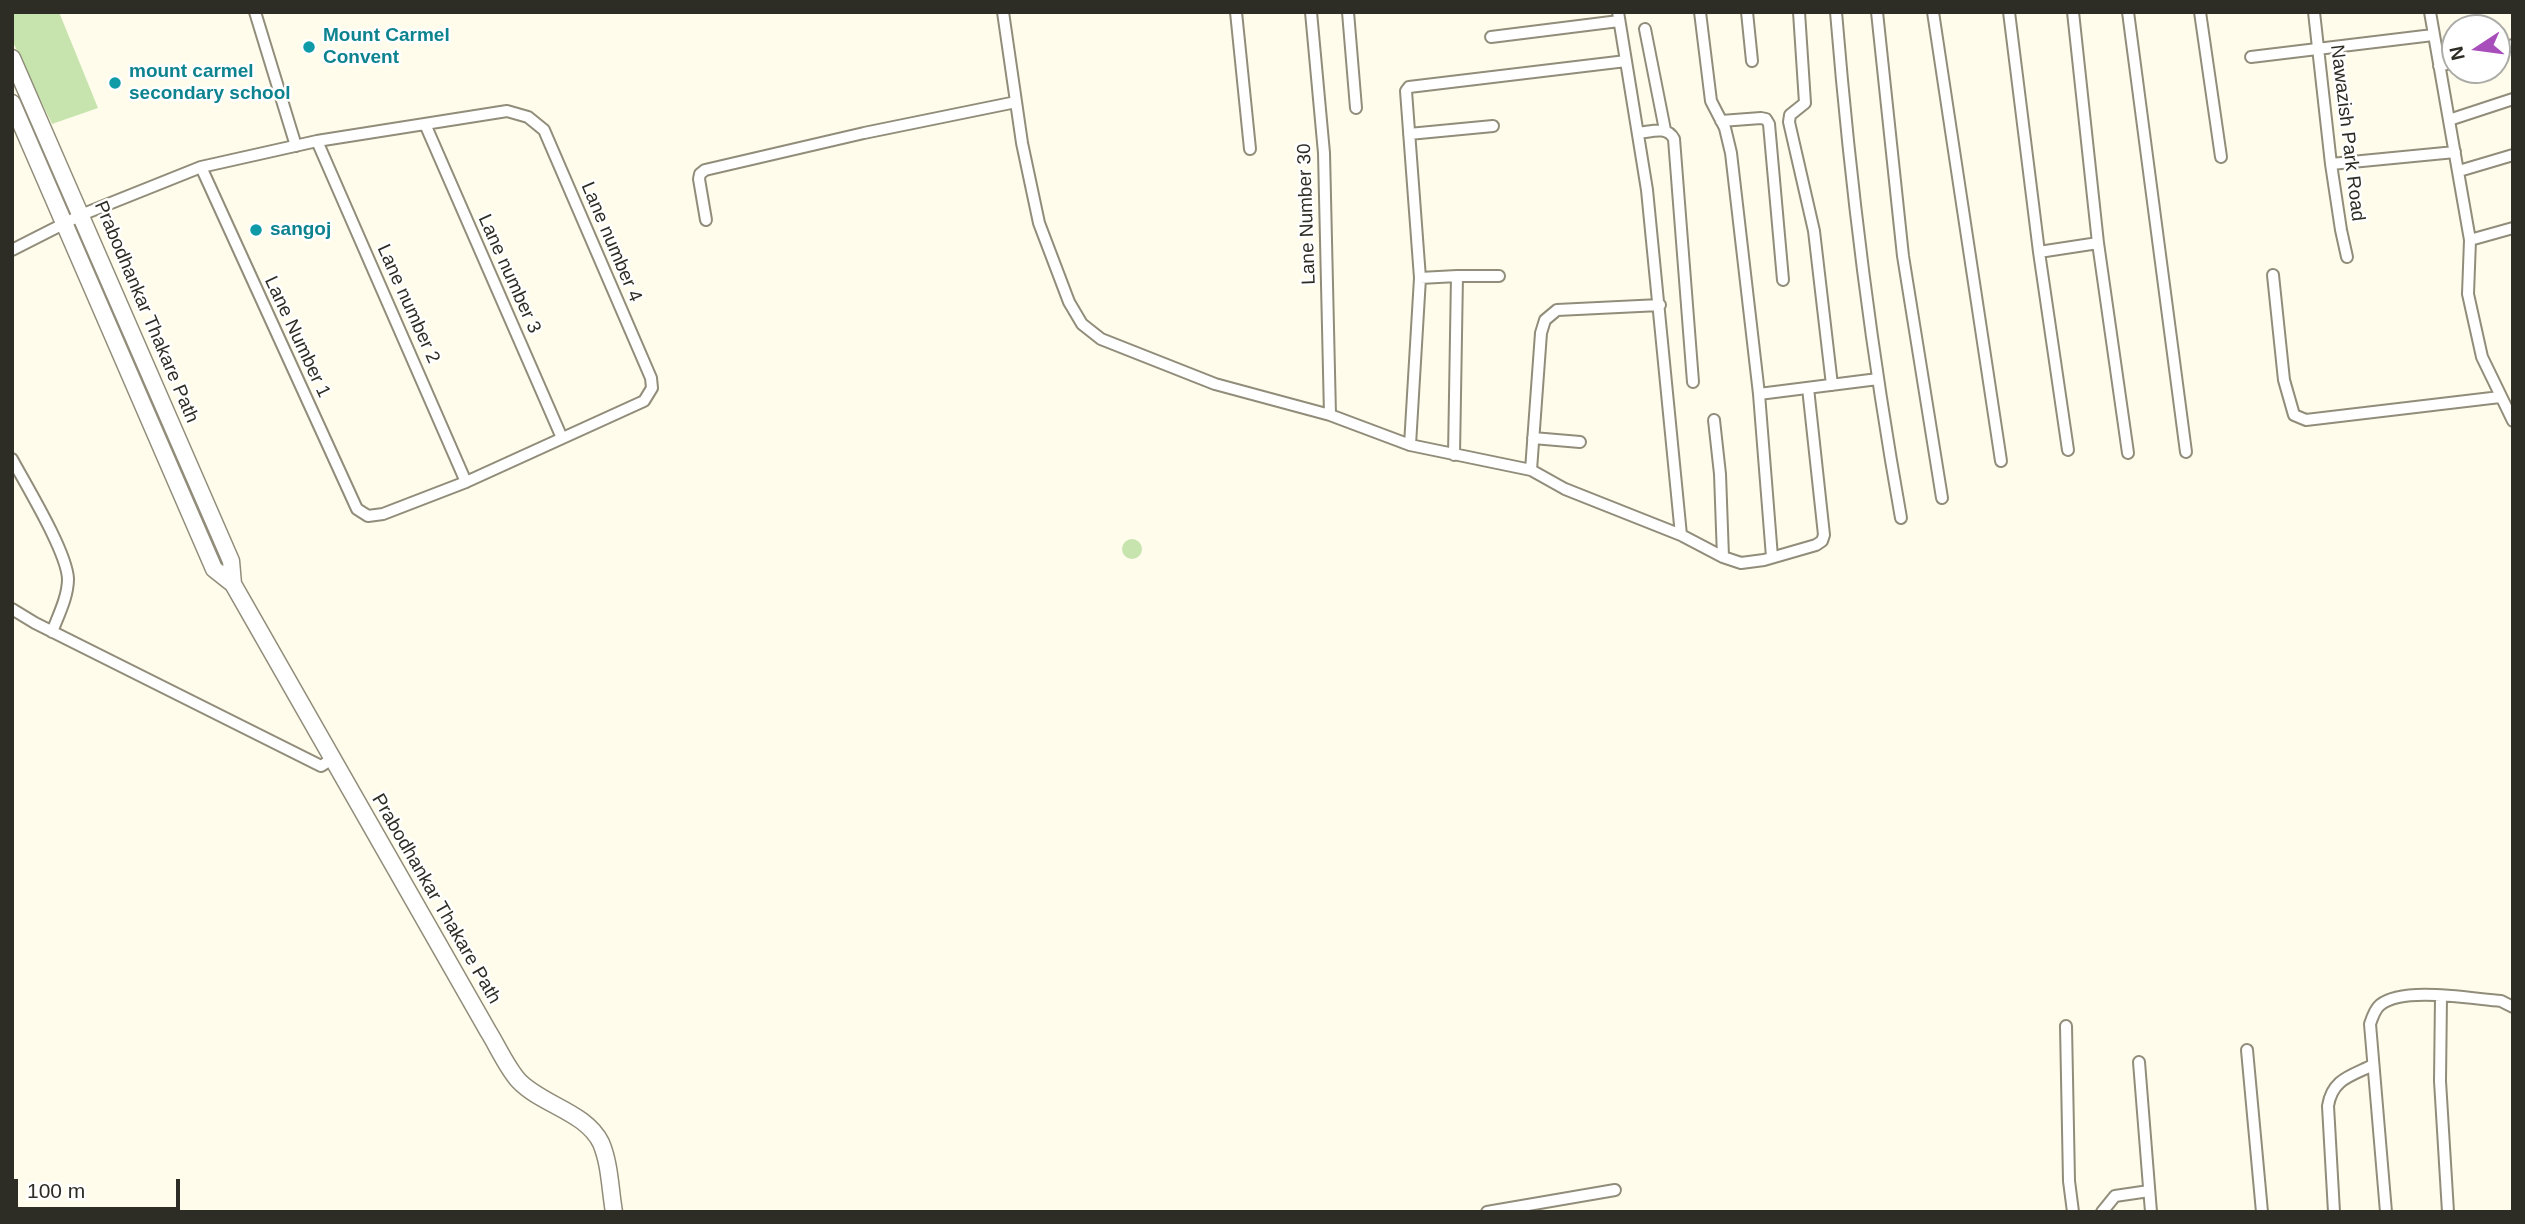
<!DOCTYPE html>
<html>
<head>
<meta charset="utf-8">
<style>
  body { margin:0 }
  #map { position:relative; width:2525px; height:1224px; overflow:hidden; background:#fffceb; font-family:Arial,sans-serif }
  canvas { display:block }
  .frame { position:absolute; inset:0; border:14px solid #2e2d25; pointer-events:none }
  .north { position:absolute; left:2441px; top:14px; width:70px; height:70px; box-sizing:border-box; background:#fff; border:2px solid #ababa8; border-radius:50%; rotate:257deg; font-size:19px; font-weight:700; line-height:28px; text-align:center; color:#2e2d25 }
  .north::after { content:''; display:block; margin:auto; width:24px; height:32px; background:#a84eba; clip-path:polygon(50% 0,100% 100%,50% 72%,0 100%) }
  .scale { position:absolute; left:14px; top:1179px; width:166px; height:32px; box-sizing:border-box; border:4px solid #2e2d25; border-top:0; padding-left:9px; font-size:21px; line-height:24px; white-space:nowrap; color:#2e2d25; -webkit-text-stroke:5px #fff; paint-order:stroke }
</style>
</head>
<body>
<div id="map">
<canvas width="2525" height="1224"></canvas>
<div class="frame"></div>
<div class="north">N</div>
<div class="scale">100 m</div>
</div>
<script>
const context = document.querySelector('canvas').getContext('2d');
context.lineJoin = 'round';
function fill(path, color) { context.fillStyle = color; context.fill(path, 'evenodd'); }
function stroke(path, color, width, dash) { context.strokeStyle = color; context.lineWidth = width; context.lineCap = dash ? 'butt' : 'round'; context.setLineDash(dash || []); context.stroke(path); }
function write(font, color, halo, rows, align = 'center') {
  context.font = font + ' Arial,sans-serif'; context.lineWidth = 5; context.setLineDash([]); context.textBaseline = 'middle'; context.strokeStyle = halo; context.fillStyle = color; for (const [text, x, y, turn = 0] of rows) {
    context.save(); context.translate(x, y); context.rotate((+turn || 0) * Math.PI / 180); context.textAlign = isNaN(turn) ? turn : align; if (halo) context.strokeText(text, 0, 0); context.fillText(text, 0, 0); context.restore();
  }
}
fill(new Path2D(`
  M12,12H59L98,108L52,124L12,40Z
  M1122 549a10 10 0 1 1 20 0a10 10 0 1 1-20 0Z`), '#c7e4ae');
const street = new Path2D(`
  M255,12L296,146
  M1003,12L1022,143L1039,223L1069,302L1082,324L1101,339L1215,384L1330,415L1410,445L1531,470L1565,489L1681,535L1723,557L1741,563L1764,560L1816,545L1822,541L1824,535L1808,388
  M1236,12L1250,149
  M1311,12L1324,153L1330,415
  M1348,12L1356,108
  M1618,12L1647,190L1681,535
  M1700,12L1711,101L1725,128L1731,153L1759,394L1772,557
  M1747,12L1752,61
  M1799,12L1805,103L1790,115L1789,122L1814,231L1832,385
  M1836,12C1850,182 1871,351 1901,518
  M1877,12L1903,256L1942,498
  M1933,12L2001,461
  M2009,12L2039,252L2068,450
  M2073,12L2098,243L2128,453
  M2128,12L2186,452
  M2200,12L2221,157
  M2314,12L2331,164L2341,230L2347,257
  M2430,12L2470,240L2468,294L2482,357L2513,421
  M1645,29L1665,130
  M1491,37L1619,21
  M2497,50L2513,45
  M2251,57L2433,35
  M2439,66L2455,62
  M2449,120L2513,99
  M1721,121L1761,118L1766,119L1769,124L1783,280
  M425,124L562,438
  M1638,133C1651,132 1667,125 1674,139L1693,382
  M1409,134L1493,126
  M317,141L466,482
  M2331,164L2455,152
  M2459,171L2513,155
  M706,220L699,179L700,174L705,170L864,133L1016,102
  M2470,240L2513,228
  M12,250L81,215L201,167L317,141L507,111L528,117L544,130L651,378L652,388L644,401L466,482L383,514L368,516L357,509L201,167
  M2039,252L2098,243
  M2273,275L2284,380L2294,415L2306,420L2500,397
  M1457,276H1499
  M1420,278L1457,276L1454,455
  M1759,394L1878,379
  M1714,420L1720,474L1723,557
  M1533,438L1580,442
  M1410,445L1420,278L1406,91L1409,87L1626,61
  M12,459C26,485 67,552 68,579C68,597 58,616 52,632
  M1531,470L1541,333L1545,320L1557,310L1660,305
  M12,609L35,623L321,766L332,759
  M2441,997L2440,1081L2448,1212
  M2066,1026L2069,1181L2073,1212
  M2247,1050L2262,1212
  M2139,1062L2151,1212
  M1487,1212L1615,1190
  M2102,1212L2115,1196L2149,1191
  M2334,1212L2328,1106C2332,1079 2351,1076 2373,1065
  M2386,1212L2370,1024C2372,1018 2375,1009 2380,1005C2403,986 2472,999 2501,1001L2513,1007`);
const secondary = new Path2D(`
  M12,58L231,561L233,584
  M12,103L214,569L233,584L488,1031C498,1047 507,1068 519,1081C542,1105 586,1112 601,1143C610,1164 610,1189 614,1212`);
stroke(street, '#918d7a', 14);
stroke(secondary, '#918d7a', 19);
stroke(street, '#fff', 10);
stroke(secondary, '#fff', 16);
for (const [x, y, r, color] of [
  [309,47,7,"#0f9aa8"],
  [115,83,7,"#0f9aa8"],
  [256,230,7,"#0f9aa8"]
]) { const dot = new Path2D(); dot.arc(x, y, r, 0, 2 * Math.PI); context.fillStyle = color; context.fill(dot); stroke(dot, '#fff', 2.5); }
write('bold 19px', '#0d838f', '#fff', [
  ["Mount Carmel",323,36],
  ["Convent",323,58],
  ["mount carmel",129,72],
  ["secondary school",129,94],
  ["sangoj",270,230]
], 'left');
write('19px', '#2e2d25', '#fff', [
  ["Nawazish Park Road",2347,133,83],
  ["Lane Number 30",1307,214,-92],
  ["Lane number 4",611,242,67],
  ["Lane number 3",509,274,66],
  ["Lane number 2",408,304,66],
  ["Prabodhankar Thakare Path",146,312,67],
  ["Lane Number 1",297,337,65],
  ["Prabodhankar Thakare Path",436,899,60]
]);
</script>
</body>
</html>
